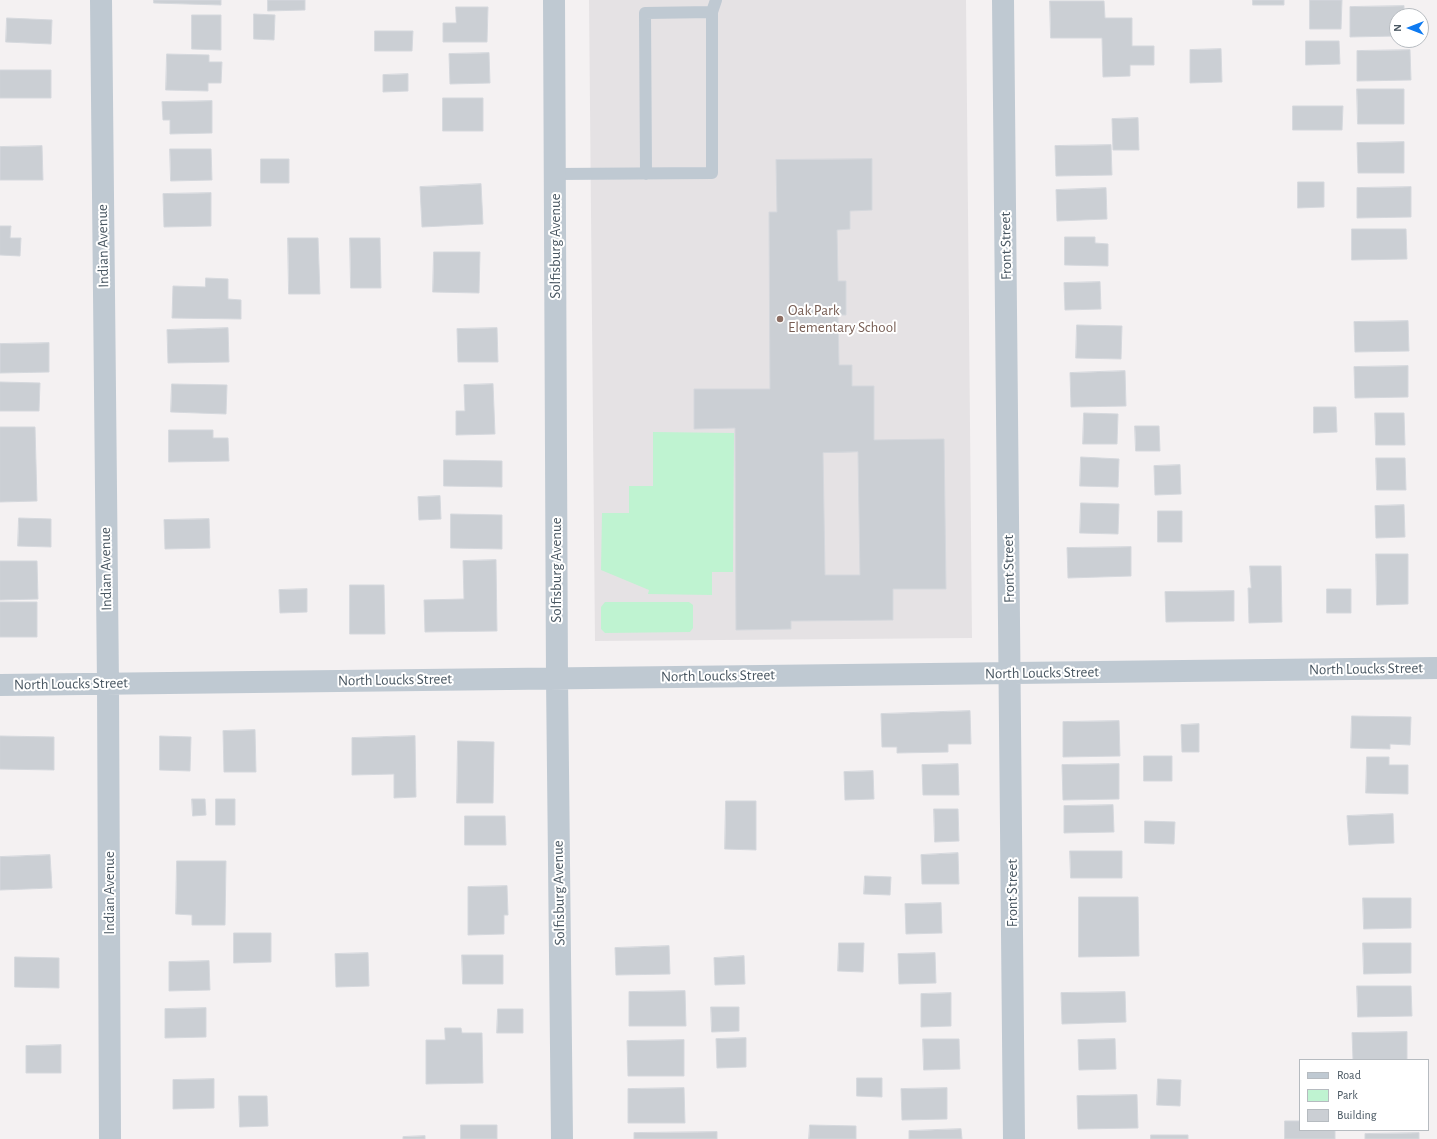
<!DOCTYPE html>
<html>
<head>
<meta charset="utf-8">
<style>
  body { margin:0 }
  #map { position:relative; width:1437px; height:1139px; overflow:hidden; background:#f4f1f2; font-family:"Alegreya Sans",sans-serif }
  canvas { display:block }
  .legend { position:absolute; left:1299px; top:1059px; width:130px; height:72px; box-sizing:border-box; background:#fff; border:1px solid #b6bbc0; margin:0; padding:5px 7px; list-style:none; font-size:12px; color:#485661 }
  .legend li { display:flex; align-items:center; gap:8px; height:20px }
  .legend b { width:20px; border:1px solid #b6bbc0 }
  .north { position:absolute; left:1389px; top:8px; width:40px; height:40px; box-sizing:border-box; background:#fff; border:1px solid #b6bbc0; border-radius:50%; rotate:270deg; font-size:11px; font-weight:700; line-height:16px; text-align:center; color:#485661 }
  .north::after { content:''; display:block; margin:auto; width:14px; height:18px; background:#0e7af1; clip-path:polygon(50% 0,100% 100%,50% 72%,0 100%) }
</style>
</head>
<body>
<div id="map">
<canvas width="1437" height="1139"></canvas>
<ul class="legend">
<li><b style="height:5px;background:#bfc9d2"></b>Road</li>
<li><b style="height:11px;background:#bff3d1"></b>Park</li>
<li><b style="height:11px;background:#cbcfd4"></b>Building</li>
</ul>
<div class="north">N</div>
</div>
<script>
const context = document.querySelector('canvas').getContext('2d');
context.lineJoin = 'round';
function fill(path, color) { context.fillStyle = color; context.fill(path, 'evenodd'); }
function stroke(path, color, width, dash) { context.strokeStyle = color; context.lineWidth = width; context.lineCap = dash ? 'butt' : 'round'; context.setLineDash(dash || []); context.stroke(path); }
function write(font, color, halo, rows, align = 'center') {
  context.font = font + ' "Alegreya Sans",sans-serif'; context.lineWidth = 4; context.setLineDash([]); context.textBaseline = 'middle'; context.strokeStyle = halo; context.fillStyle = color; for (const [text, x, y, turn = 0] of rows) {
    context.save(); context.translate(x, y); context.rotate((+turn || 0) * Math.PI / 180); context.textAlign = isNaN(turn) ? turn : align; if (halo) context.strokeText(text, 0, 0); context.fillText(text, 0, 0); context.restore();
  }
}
fill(new Path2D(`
  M589,0H966L972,638L595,641Z`), '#e5e2e4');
fill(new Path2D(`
  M653,432L734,433L733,572H712V595L648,594L649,590L601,570L602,513H629V486H653Z
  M605,602H689L693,605V628L690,632L605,633L601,629V607Z`), '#bff3d1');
const building = new Path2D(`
  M154,0H221V5L154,3Z
  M268,0H305V10L268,11Z
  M1253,0H1284V5H1253Z
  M1310,0H1342L1341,29H1310Z
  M1050,1H1104L1105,18H1132V46H1154V65H1130V76L1103,77L1102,38H1051Z
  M1404,6V16H1397V36L1350,37V7Z
  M456,7H488L487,42H443V23H456Z
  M254,14L275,15L274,40L254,39Z
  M192,15H221V50L192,49Z
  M7,18L52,20L51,44L6,42Z
  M375,31H413L412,51H375Z
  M1306,41H1339L1340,64L1306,65Z
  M1221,49L1222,82L1190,83V50Z
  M1410,50L1411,80L1357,81V51Z
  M489,53L490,83L450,84L449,54Z
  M167,54L209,55V62H222L221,83H208V91L166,90Z
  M0,70H51V98H0Z
  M408,74V91L383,92V75Z
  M1357,89H1404V124H1358Z
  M443,98H483V131H443Z
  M212,101V133L170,134V120H163L162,102Z
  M1293,106H1343L1342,130H1293Z
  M1138,118L1139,150H1113L1112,119Z
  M1404,142V173H1358L1357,143Z
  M1111,145L1112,175L1056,176L1055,146Z
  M42,146L43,180H0V147Z
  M170,149H211L212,180L171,181Z
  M261,159H289V183H261Z
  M872,159V210L850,211V229L837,230L838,281H846V315H838L839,365H852V386H874V440L944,439L946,589H893V620L791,621V629L736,630L735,428L694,429V389H770L769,212H777L776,160ZM858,452L860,575H825L823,453Z
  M1298,182H1324V207L1298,208Z
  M481,184L483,224L422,227L420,187Z
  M1411,187V217L1357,218V188Z
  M1106,188L1107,219L1057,221L1056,190Z
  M211,193V226L164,227L163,194Z
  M0,226H11L10,238H21L20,256L0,255Z
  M1352,229H1406L1407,259L1352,260Z
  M1065,237H1095V243L1108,244V266L1065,265Z
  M288,238H318L320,294H289Z
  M350,238H380L381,288H351Z
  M434,252H480L479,293L433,292Z
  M206,278L228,279V299L241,300V319L172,318L173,286L205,287Z
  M1100,282L1101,309L1065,310L1064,283Z
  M1408,321L1409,351L1355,352L1354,322Z
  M1077,325L1122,326L1121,359L1076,358Z
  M228,328L229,362L168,363L167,330Z
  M497,328L498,362H458L457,329Z
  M49,343V372L0,373V344Z
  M1408,366V397L1355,398L1354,367Z
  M1125,371L1126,406L1071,407L1070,373Z
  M0,382L40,383L39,411H0Z
  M172,384L227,385L226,414L171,412Z
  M493,384L495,434L456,435V411H465L464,385Z
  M1314,407H1336L1337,432L1314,433Z
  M1084,413L1118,414L1117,444H1083Z
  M1375,413H1404L1405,445H1376Z
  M1135,426H1159L1160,451H1136Z
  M0,427H35L37,501L0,502Z
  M169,430H213V438H228L229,461L169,462Z
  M1081,457L1119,459L1118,487L1080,486Z
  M1376,458H1405L1406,490H1377Z
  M444,460L502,461V487L444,486Z
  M1180,465L1181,494L1155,495L1154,466Z
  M440,496L441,519L419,520L418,497Z
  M1081,503L1119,504L1118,534L1080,533Z
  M1404,505L1405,537L1376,538L1375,506Z
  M1158,511H1182V542H1158Z
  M451,514L502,515V549L451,548Z
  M19,518L51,519V547L18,546Z
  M209,519L210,548L165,549L164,520Z
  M1131,547V576L1068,578L1067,548Z
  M1376,554H1408V604L1377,605Z
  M496,560L497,631L425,632L424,600L464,599L463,561Z
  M0,561H37L38,599L0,600Z
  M1250,566H1281L1282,622L1249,623L1248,588H1251Z
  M350,585H384L385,634H350Z
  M307,589V612L280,613L279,590Z
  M1327,589H1351V613H1327Z
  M1234,591V621L1166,622L1165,592Z
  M0,602H37V637H0Z
  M970,711L971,744H948V752L897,753V747H882L881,714Z
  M1352,716L1411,717L1410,745L1390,744V749L1351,748Z
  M1119,721L1120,756L1063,757V722Z
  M1199,724V752H1182L1181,725Z
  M255,730L256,772H224L223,731Z
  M0,736L54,737V770L0,769Z
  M160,736L191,737L190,771L160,770Z
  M415,736L416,797L394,798V774L352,775V738Z
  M458,741L494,742L493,803H457Z
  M1144,756H1172V781H1144Z
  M1367,757H1389V765H1408V794L1366,793Z
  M958,764L959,795H923L922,765Z
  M1119,764V799L1063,800L1062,765Z
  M873,771L874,799L845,800L844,772Z
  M192,799H205L206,815L193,816Z
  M216,799H235V825H216Z
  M726,801H756V850L725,849Z
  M1113,805L1114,832L1064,833V806Z
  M934,809H958L959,841L935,842Z
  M1393,814L1394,843L1349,845L1347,816Z
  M465,816H505L506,845H465Z
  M1145,821L1175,822L1174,844L1145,843Z
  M1070,851H1122V878H1071Z
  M958,853L959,884H922L921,855Z
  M50,855L52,888L0,890V857Z
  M177,861H226L225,925H192V915L176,914Z
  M865,876L891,877L890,895L864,894Z
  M507,886L508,915H504V934L468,935V887Z
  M1079,897H1138L1139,956L1079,957Z
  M1363,898H1411V928L1364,929Z
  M941,903L942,933L906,934L905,904Z
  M234,933H271V962L234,963Z
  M839,943H864L863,972L838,971Z
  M1363,943H1411V973L1364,974Z
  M669,946L670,974L616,975L615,948Z
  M368,953L369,986L336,987L335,954Z
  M935,953L936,983L899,984L898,954Z
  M462,955H503V984H463Z
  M744,956L745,984L715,985L714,958Z
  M15,957L59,958V988L15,987Z
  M209,961L210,990L169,991V962Z
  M1357,986H1411L1412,1016L1358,1017Z
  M685,991L686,1026H629V992Z
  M1125,992L1126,1022L1062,1024L1061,993Z
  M951,993V1026L921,1027V994Z
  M711,1007H739V1031L712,1032Z
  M206,1008V1037L165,1038V1009Z
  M498,1009H523V1033H497Z
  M445,1028H461L462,1033H482L483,1083L426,1084V1040H445Z
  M1407,1032V1060H1353L1352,1033Z
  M746,1038V1067L717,1068L716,1039Z
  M923,1039H959L960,1069L924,1070Z
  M1115,1039L1116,1069L1079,1070L1078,1040Z
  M684,1040V1076H628L627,1041Z
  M61,1045V1073H26V1046Z
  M857,1078H882V1097L857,1096Z
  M214,1079V1108L173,1109V1080Z
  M1158,1079L1181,1080L1180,1106L1157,1105Z
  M684,1088L685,1123H628V1089Z
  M947,1088V1119L902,1120L901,1089Z
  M1137,1095L1138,1128L1078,1129L1077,1096Z
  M239,1096H267L268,1126L240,1127Z
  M1285,1121H1300V1130H1335V1139H1285Z
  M461,1125H497V1139H461Z
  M810,1125L856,1126V1139H809Z
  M961,1129L962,1139H909V1131Z
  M717,1132V1139H634V1133Z
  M1419,1133V1139H1365V1134Z
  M1151,1135H1188V1139H1151Z
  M425,1136V1139H403V1137Z`);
fill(building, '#cbcfd4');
stroke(building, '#d5d8dd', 1);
stroke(new Path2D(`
  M555,174L712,173V12L716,0
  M646,174L645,13L712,12`), '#bfc9d2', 12);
stroke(new Path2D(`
  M101,0L108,684L110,1139
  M554,0L557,678L562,1139
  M1003,0L1014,1139
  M0,685L1437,668`), '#bfc9d2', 22);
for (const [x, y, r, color] of [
  [780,319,4,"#8d6e63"]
]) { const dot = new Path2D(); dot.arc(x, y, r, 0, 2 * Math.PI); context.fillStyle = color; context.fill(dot); stroke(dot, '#fff', 1.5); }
write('15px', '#485661', '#fff', [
  ["Indian Avenue",103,246,-91],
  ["Solfisburg Avenue",555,246,-90],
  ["Front Street",1006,246,-91],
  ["Indian Avenue",106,569,-91],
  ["Front Street",1009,569,-91],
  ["Solfisburg Avenue",556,570,-90],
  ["North Loucks Street",1366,669,-1],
  ["North Loucks Street",1042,673,-1],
  ["North Loucks Street",718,676,-1],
  ["North Loucks Street",395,680,-1],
  ["North Loucks Street",71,684,-1],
  ["Indian Avenue",109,893,-90],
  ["Solfisburg Avenue",559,893,-91],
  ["Front Street",1012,893,-90]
]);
write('15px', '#785e54', '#fff', [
  ["Oak Park",788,310],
  ["Elementary School",788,327]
], 'left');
</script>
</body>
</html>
